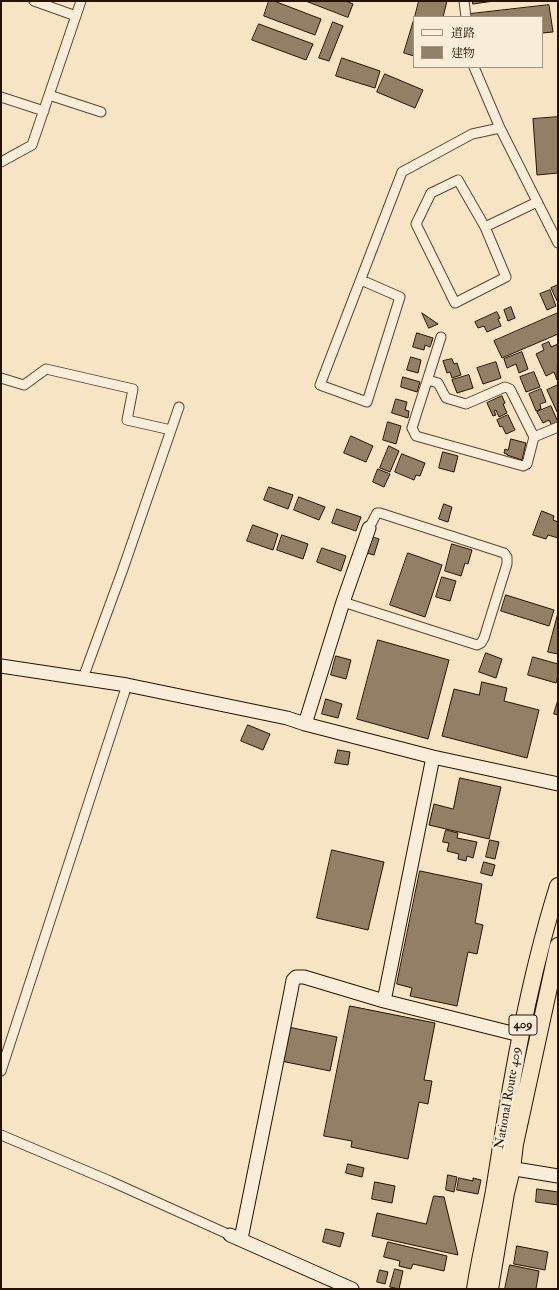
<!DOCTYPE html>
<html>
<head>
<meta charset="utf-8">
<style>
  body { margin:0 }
  #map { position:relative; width:559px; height:1290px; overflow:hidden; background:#f6e4c4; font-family:"IM FELL Double Pica","Noto Serif JP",serif }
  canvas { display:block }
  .frame { position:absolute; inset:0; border:2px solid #251201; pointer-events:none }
  .legend { position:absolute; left:413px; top:16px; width:130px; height:52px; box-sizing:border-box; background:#f9edd9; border:1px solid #a49583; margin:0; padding:5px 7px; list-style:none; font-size:12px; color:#251201 }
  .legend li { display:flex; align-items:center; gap:8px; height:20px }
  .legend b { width:20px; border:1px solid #a49583 }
</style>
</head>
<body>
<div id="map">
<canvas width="559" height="1290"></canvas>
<div class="frame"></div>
<ul class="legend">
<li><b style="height:5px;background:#f9edd9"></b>道路</li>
<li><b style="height:11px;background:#927f66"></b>建物</li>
</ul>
</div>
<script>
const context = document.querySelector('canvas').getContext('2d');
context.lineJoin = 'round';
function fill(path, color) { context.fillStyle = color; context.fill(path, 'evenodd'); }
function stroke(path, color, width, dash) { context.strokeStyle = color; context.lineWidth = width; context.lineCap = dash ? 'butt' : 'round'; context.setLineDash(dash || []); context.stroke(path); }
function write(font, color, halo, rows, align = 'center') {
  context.font = font + ' "IM FELL Double Pica",serif'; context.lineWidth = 4; context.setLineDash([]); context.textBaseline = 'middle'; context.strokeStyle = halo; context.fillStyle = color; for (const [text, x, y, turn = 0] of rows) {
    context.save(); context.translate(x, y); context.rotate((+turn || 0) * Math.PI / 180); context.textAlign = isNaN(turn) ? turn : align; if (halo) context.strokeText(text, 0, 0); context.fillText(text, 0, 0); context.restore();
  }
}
const building = new Path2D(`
  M269,1H274L321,19L315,35L264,16Z
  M306,1H346L353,4L348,17Z
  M419,1H447L443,17H415Z
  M473,1H494L473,4Z
  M549,5L553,32L542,33V17H471L470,14Z
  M414,19V56L404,53Z
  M333,22L343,26L329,61L319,58Z
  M259,24L313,44L306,60L252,40Z
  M342,58L380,71L375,88L336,76Z
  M385,74L423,90L415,108L377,92Z
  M558,117V173L537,175L533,119Z
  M558,285V303L551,288Z
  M550,290L556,306L547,310L540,294Z
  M511,307L515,318L508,321L504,310Z
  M497,312L500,318L498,319L501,326L487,332L484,326L478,328L475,322Z
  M422,313L438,324L429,328Z
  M558,313V334L502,358L494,341Z
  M417,333L433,338L430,347L425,345L424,350L413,347Z
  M549,342L551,347L558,344L557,380L554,372L546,376L536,354L544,350L542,345Z
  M522,352L528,369L519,373L516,364L507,368L504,359Z
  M411,357L421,360L418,373L407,370Z
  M452,359L454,364L457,363L461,375L452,378L450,372L447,373L443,361Z
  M496,362L501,378L483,384L477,368Z
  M534,372L540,387L526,392L520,377Z
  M469,375L473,388L457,393L452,380Z
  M403,377L420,382L417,392L401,387Z
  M558,385V414L547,390Z
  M541,389L546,402L540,404L541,409L536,411L529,394Z
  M502,396L505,403L503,404L507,413L499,417L496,410L494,411L496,415L493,416L487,403Z
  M396,399L407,402L405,410L409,411L408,418L392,413Z
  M551,406L558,422V423L552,426L549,420L543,423L537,412Z
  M508,415L515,430L506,434L502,426L500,427L497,420Z
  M388,422L401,426L396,444L383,440Z
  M351,436L373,446L366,462L344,453Z
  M511,439L526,443L522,460L507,455V454L504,453L505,449L508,450Z
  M389,446L399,451L390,472L380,468Z
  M443,452L458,456L454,472L439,468Z
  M402,454L425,463L420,476L416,475L414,480L395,472Z
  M378,469L390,474L384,487L373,482Z
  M269,487L293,495L288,509L264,500Z
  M299,497L325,507L319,520L294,510Z
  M444,504L452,507L448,522L439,519Z
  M337,509L361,517L356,531L332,523Z
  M542,511L554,516L553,520L558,522V538L548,535L546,539L533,535Z
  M253,525L278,534L273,550L247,541Z
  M282,535L308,544L303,559L277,550Z
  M373,537L379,539L374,555L367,553Z
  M452,544L472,550L468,564L465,563L461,576L445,571Z
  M322,548L346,556L341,571L317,562Z
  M408,553L442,565L425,617L390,605Z
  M442,577L456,581L450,601L436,597Z
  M506,595L554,610L549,626L501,611Z
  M558,613V654L548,652Z
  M378,640L449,660L428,739L357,719Z
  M486,653L502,659L496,678L479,672Z
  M336,656L351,660L346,679L331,675Z
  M533,657L558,664V676L556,683L528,675Z
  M482,682L507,688L504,701L539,710L527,758L442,736L454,689L479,695Z
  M326,699L342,704L338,718L322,714Z
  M558,700V715L554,714Z
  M248,725L270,734L263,750L241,741Z
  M338,750L350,752L348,765L335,763Z
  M460,778L501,787L489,839L429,825L434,804L453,809Z
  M446,830L458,833L457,838L477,842L473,858L467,856L466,861L458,859L459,854L447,851L449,843L443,842Z
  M490,840L499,842L495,859L486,857Z
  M332,850L384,862L368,930L317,918Z
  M484,862L495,865L492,876L481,873Z
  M420,871L482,884L475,923L483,925L477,954L468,952L457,1006L410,996L412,988L397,984Z
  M350,1006L435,1023L424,1080L432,1081L428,1104L419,1102L408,1159L351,1147L352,1141L324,1136Z
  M288,1027L337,1037L330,1071L281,1061Z
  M348,1164L364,1168L362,1177L346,1173Z
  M448,1175L457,1177L454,1192L446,1190Z
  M459,1178L473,1181V1178L481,1180L478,1194L457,1190Z
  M375,1182L395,1186L392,1203L372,1199Z
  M537,1189L558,1192V1205L536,1202Z
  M434,1196L444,1197L458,1255L372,1236L377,1213L426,1224Z
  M326,1229L344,1233L340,1247L323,1242Z
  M388,1242L447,1256L444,1271L413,1264L411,1269L399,1266L400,1261L384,1257Z
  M517,1246L548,1252L545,1270L514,1264Z
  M510,1265L539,1271L536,1289H505Z
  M395,1269L403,1271L399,1289L390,1287Z
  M380,1270L388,1272L385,1284L377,1282Z`);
fill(building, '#927f66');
stroke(building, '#251201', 1);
const street = new Path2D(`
  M34,1L76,16
  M464,1L466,17
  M474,67L500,128L558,243
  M49,95L101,112
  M1,97L44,111
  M1,162L32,145L81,1
  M485,227L506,277L455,303L416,224L431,193L458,180L485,227L537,202
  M361,280L400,297L367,402L320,385L402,172L472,134L500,128
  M1,378L24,385L46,369L133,389L127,420L171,430
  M428,380L438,383L446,398L466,404L505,387L510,389L534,437L527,464L523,466L416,436L412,428L441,337
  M534,437L558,427
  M343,602L477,645L481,643L484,638L507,564V557L504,553L380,513H377L369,528
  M83,678L123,569L179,407
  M1,1071L127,685
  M1,1135L110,1181L230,1235`);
const secondary = new Path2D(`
  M1,666L127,685L287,718L305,724L433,757L558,784
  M305,724L343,602L369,528
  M384,1001L433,757
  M503,1167L558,1176
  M230,1235L352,1289
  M239,1239L242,1234L291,991L293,980L296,977H304L384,1001L520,1035`);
const highway = new Path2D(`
  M475,1289C480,1256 488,1224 494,1191C510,1088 527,985 558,886
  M490,1289L506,1193L512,1169L515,1144L558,946`);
stroke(street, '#594632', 11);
stroke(secondary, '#251201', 15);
stroke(highway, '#251201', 18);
stroke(street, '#f9edd9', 9);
stroke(secondary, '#f9edd9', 13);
stroke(highway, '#f6e4c4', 16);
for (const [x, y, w] of [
  [523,1025,28]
]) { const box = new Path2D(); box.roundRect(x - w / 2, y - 10, w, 20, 3); context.fillStyle = '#f9edd9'; context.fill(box); stroke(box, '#251201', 1); }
write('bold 12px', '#251201', null, [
  ["409",523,1025]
]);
write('13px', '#251201', '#f9edd9', [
  ["National Route 409",509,1098,-80]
]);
</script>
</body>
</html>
